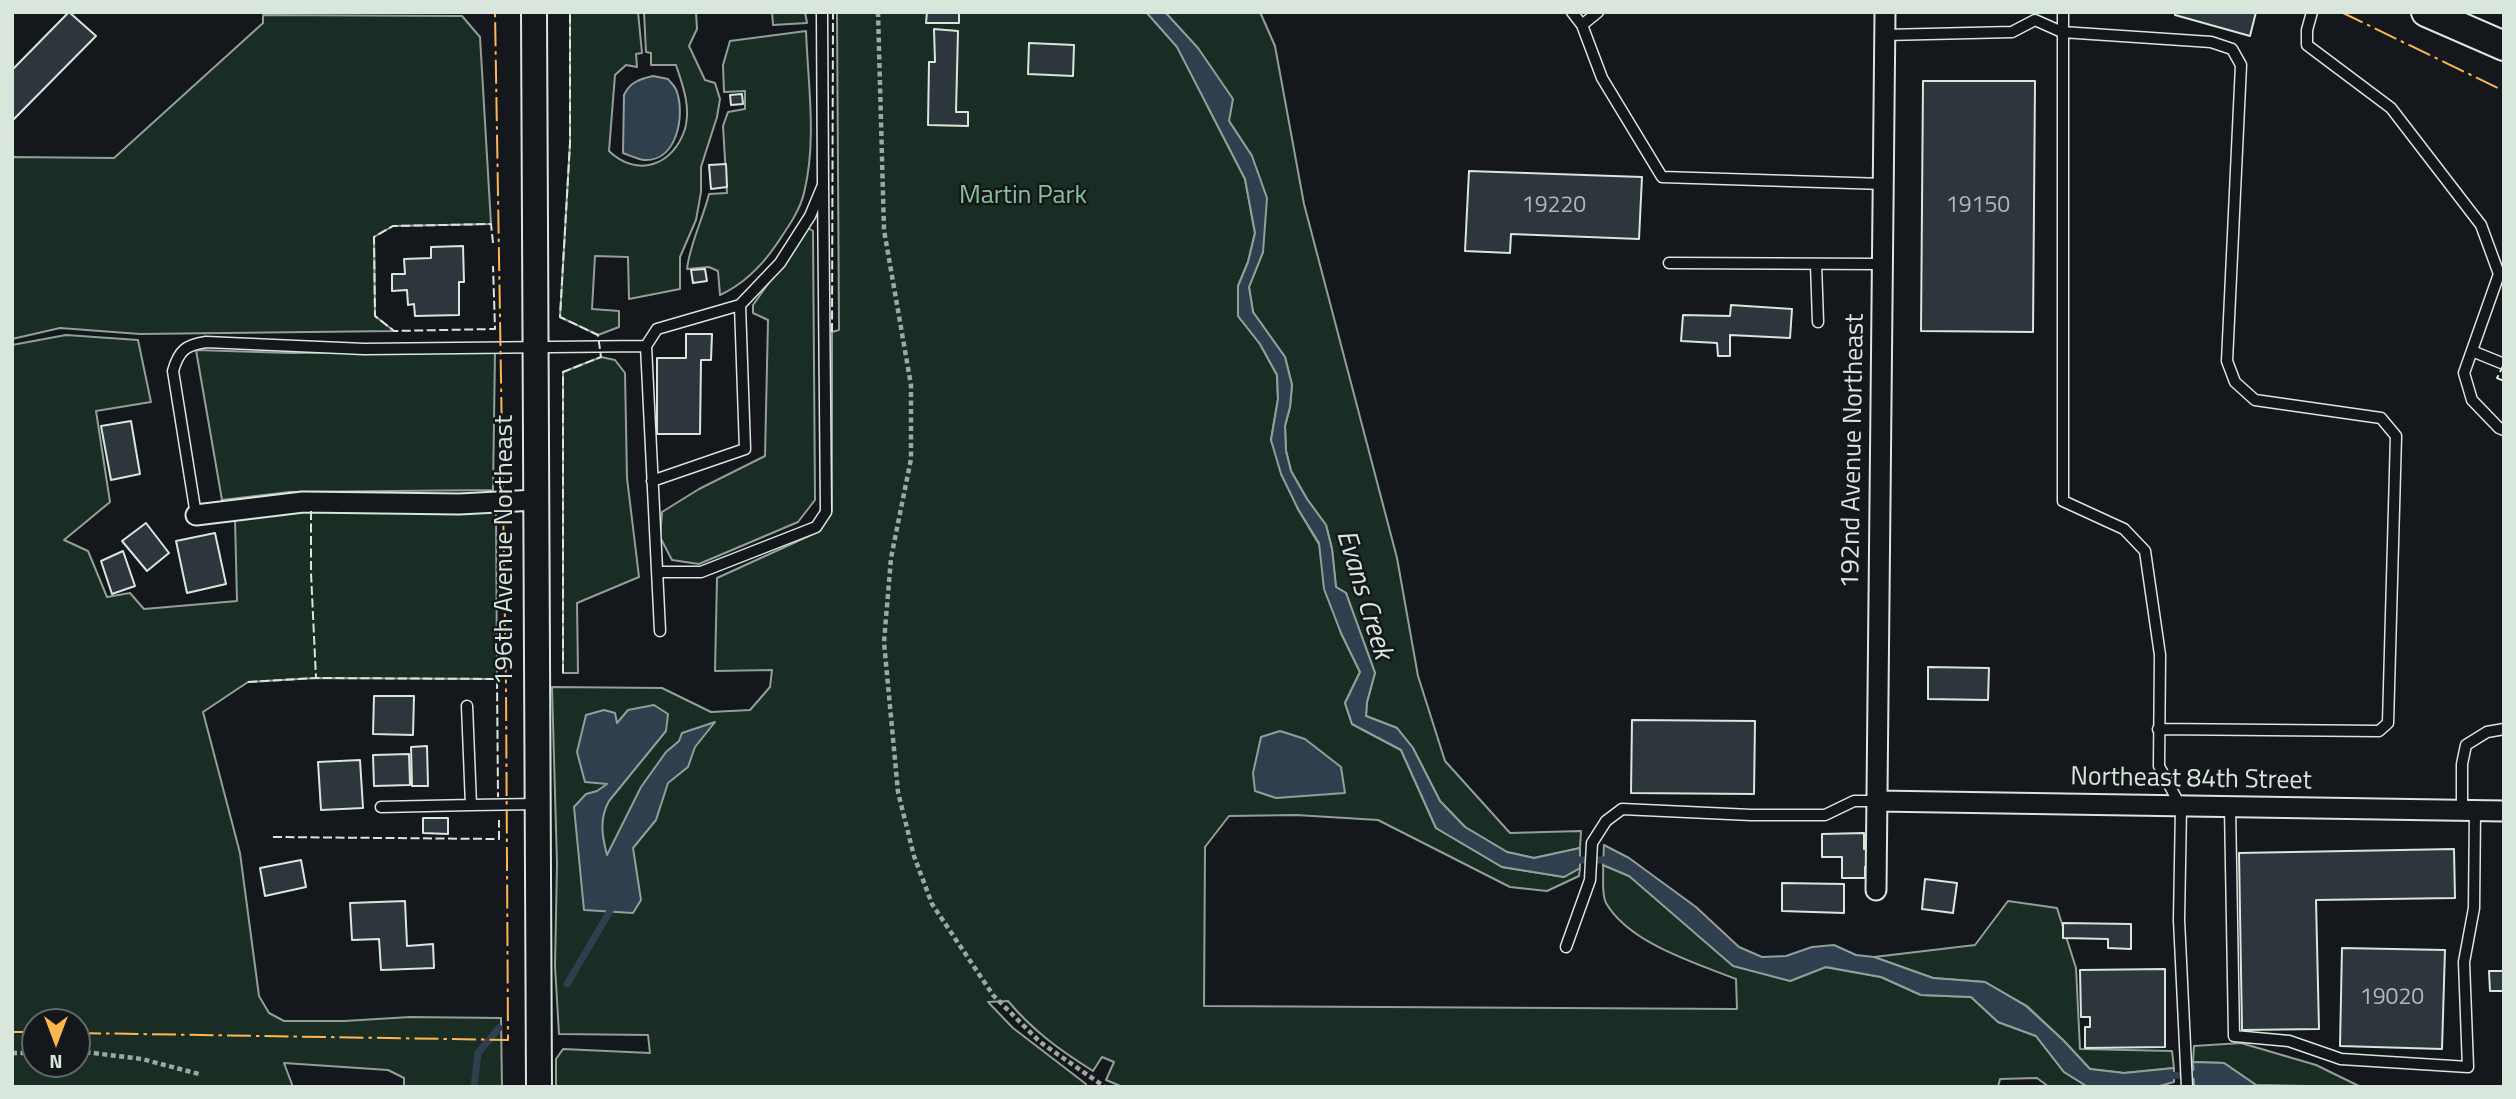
<!DOCTYPE html>
<html>
<head>
<meta charset="utf-8">
<style>
  body { margin:0 }
  #map { position:relative; width:2516px; height:1099px; overflow:hidden; background:#14181c; font-family:"Titillium Web",sans-serif }
  canvas { display:block }
  .frame { position:absolute; inset:0; border:14px solid #d8e6dc; pointer-events:none }
  .north { position:absolute; left:21px; top:1008px; width:70px; height:70px; box-sizing:border-box; background:#14181c; border:2px solid #626a69; border-radius:50%; rotate:180deg; font-size:19px; font-weight:700; line-height:28px; text-align:center; color:#d8e6dc }
  .north::after { content:''; display:block; margin:auto; width:24px; height:32px; background:#ffb74d; clip-path:polygon(50% 0,100% 100%,50% 72%,0 100%) }
</style>
</head>
<body>
<div id="map">
<canvas width="2516" height="1099"></canvas>
<div class="frame"></div>
<div class="north">N</div>
</div>
<script>
const context = document.querySelector('canvas').getContext('2d');
context.lineJoin = 'round';
function fill(path, color) { context.fillStyle = color; context.fill(path, 'evenodd'); }
function stroke(path, color, width, dash) { context.strokeStyle = color; context.lineWidth = width; context.lineCap = dash ? 'butt' : 'round'; context.setLineDash(dash || []); context.stroke(path); }
function write(font, color, halo, rows, align = 'center') {
  context.font = font + ' "Titillium Web",sans-serif'; context.lineWidth = 5; context.setLineDash([]); context.textBaseline = 'middle'; context.strokeStyle = halo; context.fillStyle = color; for (const [text, x, y, turn = 0] of rows) {
    context.save(); context.translate(x, y); context.rotate((+turn || 0) * Math.PI / 180); context.textAlign = isNaN(turn) ? turn : align; if (halo) context.strokeText(text, 0, 0); context.fillText(text, 0, 0); context.restore();
  }
}
const green = new Path2D(`
  M570,12H638L642,53L636,54L637,67L626,65L615,75L609,151C637,178 673,166 685,129C691,107 683,86 676,65H651V53L646,52L644,12H696L697,29L689,46L705,80L715,83L720,99L717,117L701,167V192L696,220L680,257V289L629,299L628,257L595,256L592,309L619,311V327L598,335L560,317L570,143Z
  M772,12H805L807,23L773,25Z
  M837,12H1260L1275,46L1304,204L1397,558L1418,676L1445,761L1510,833L1581,831L1580,848L1534,858L1507,852L1465,827L1440,801L1413,748L1397,728L1366,716L1367,702L1375,673L1346,593L1336,587L1332,549L1326,525L1307,499L1291,471L1286,451L1285,426L1290,407L1292,385L1285,357L1253,312L1249,287L1263,252L1252,156L1229,121L1207,105L1245,179L1255,233L1248,262L1238,286V316L1260,344L1277,375L1278,399L1271,440L1298,509L1320,546L1341,633L1360,672L1345,703L1352,724L1401,750L1436,828L1502,867L1564,877L1580,868L1579,876L1547,891L1510,887L1378,820L1296,815L1229,816L1205,847L1204,1006L1737,1009L1736,979C1695,963 1629,943 1606,903C1601,894 1604,876 1603,865L1629,876L1790,981L1825,967L1881,977L1921,995L1971,997L1998,1022L2036,1036L2064,1072L2088,1087H2049L2037,1078L2000,1079L1998,1087H1123L1106,1080L1114,1062L1102,1057L1093,1071C1061,1051 1033,1031 1008,1001L988,1002L1013,1028L1086,1084L1085,1087H556V1059L563,1049L650,1053L648,1035L559,1034L555,966L557,864L552,687L662,688L711,712L750,710L770,687L772,670L715,671L717,578L820,531L832,511V332L839,330Z
  M263,15L462,16L480,37L491,224L393,226L374,237L375,316L394,331L140,334L60,328L12,339V157L114,158L263,23Z
  M806,31C808,84 817,141 804,193C800,211 786,230 776,245C761,267 744,284 720,295L718,271L709,267L687,269C690,243 703,219 709,194L727,193L723,126L728,112L745,109V91L724,92L723,65L730,41Z
  M808,228L813,231L815,500L798,522L699,564L672,560L660,537L662,512L699,489L765,456L768,320L753,313V305Z
  M66,335L138,340L151,402L96,411L110,502L64,540L88,551L107,597L130,593L144,609L237,601L235,519L312,511L496,510L497,679L316,678L248,682L203,712L240,853L259,996L269,1013L284,1021H344L410,1017L501,1018L502,1087H404V1078L388,1070L284,1063L293,1087H12V345ZM35,1022H77V1064H35Z
  M196,350L290,353L495,351L493,490L289,492L222,500Z
  M601,357L615,360L625,373L627,478L639,577L577,603L578,673H563V372Z
  M2008,901L2057,908L2076,968L2080,1049L2172,1051L2174,1068L2124,1073L2090,1069L2063,1040L2027,1006L1985,982L1933,978L1874,957L1975,945Z
  M2241,1043L2316,1065L2361,1087L2256,1085L2224,1063L2193,1062L2194,1046Z`);
fill(green, '#1a2d24');
stroke(green, '#939e99', 2);
const water = new Path2D(`
  M1146,12H1165L1198,48L1233,99L1229,121L1252,156L1267,198L1263,252L1249,287L1253,312L1285,357L1292,385L1290,407L1285,426L1286,451L1291,471L1307,499L1326,525L1332,549L1336,587L1346,593L1375,673L1367,702L1366,716L1397,728L1413,748L1440,801L1465,827L1507,852L1534,858L1580,848V868L1564,877L1502,867L1436,828L1401,750L1352,724L1345,703L1360,672L1341,633L1324,589L1319,543L1298,509L1281,474L1271,440L1278,399L1277,375L1260,344L1238,316V286L1248,262L1255,233L1245,179L1177,47Z
  M653,76L668,79C671,83 676,87 677,92C685,116 677,162 644,160C637,159 629,155 623,153L624,95C630,82 640,79 653,76Z
  M654,705L668,714L666,731L609,801C599,819 602,836 607,855L641,787L666,752L679,741L682,733L715,722L695,747L688,767L668,783L656,820L633,848L641,900L633,913L584,910L574,807L586,794L597,791L607,784L585,782L577,752L586,715L604,710L615,713L617,723L628,710Z
  M1280,731L1305,739L1341,767L1345,793L1276,798L1255,791L1253,773L1261,737Z
  M1604,845L1629,858L1696,907L1739,947L1762,957L1786,956L1812,947L1834,945L1856,955L1874,957L1933,978L1985,982L2026,1006L2063,1040L2090,1069L2124,1073L2174,1068V1082L2156,1087H2088L2064,1072L2036,1036L1998,1022L1971,997L1921,995L1881,977L1826,967L1790,981L1733,966L1629,876L1603,865Z
  M2193,1062L2224,1063L2256,1085L2269,1087H2198L2194,1085Z`);
fill(water, '#2f3f4d');
stroke(water, '#939e99', 2);
stroke(new Path2D(`
  M1570,860H1611
  M567,984L610,911
  M2165,1076L2202,1074
  M474,1087L478,1053L499,1028`), '#2f3f4d', 7);
const building = new Path2D(`
  M69,12L96,36L12,121V70Z
  M927,12H959V23H926Z
  M2175,12H2256L2250,36L2175,15Z
  M934,29L958,31L956,112H968V126L928,125L929,62H935Z
  M1029,43L1074,45L1073,76L1028,74Z
  M1923,81H2035L2033,332L1921,331Z
  M742,94L743,104L731,105L730,95Z
  M726,164L727,187L711,189L709,165Z
  M1469,171L1642,177L1639,239L1511,234L1510,253L1465,251Z
  M463,246L464,282H459V315L415,316L414,304L408,305L407,290L392,291V274H405L404,259L431,258V247Z
  M705,269L707,281L693,283L691,270Z
  M1731,305L1792,309L1790,338L1730,335V356H1718L1717,343L1681,341L1683,315L1730,316Z
  M686,334H712L711,360H701L700,434H657V358H686Z
  M131,421L140,474L111,480L101,426Z
  M146,523L169,553L147,571L122,541Z
  M215,533L226,584L187,593L176,541Z
  M123,551L135,586L112,594L101,561Z
  M1928,667L1989,668L1988,700L1928,699Z
  M374,696H414L413,735L373,734Z
  M1632,720L1755,721L1754,794L1631,793Z
  M427,746L428,786H412L411,747Z
  M409,754L410,785L374,786L373,755Z
  M360,760L363,808L321,810L318,762Z
  M423,818H448V834L423,833Z
  M1864,833V849H1873L1874,867H1865V878H1842V857H1822V834Z
  M2454,849L2455,898L2316,900L2319,1029L2242,1030L2239,853Z
  M301,860L306,887L265,896L260,868Z
  M1925,879L1957,883L1953,913L1922,909Z
  M1782,883L1844,884V913L1782,911Z
  M405,901L407,946L433,944L434,968L381,970L379,939L352,940L350,903Z
  M2063,923L2131,924V949L2108,948V939L2063,938Z
  M2342,948L2445,950L2442,1049L2340,1046Z
  M2165,969V1047L2085,1048V1027H2090V1017H2081L2080,970Z
  M2489,971H2504V991H2490Z`);
fill(building, '#2c363c');
stroke(building, '#d8e6dc', 2);
const service = new Path2D(`
  M1572,12L1582,25L1602,78L1662,177L1884,184
  M2063,12V501L2124,529L2145,551L2160,655L2159,766L2181,807L2179,920L2187,1087
  M2312,12L2307,30V45L2391,108L2481,225L2499,274L2464,373L2472,400L2499,428L2504,430
  M1582,25L1598,12
  M1885,35L2012,32L2035,20L2062,32L2211,42L2232,49L2241,65L2227,361L2235,382L2255,400L2381,418L2396,436L2388,723L2379,731L2158,729
  M1669,263L1883,264
  M1816,264L1818,322
  M740,305L780,263L810,216L823,185L822,12
  M646,346L657,329L740,305L745,449L652,481
  M2472,351L2504,364
  M196,515L173,371C179,350 186,345 206,342L364,349L646,346L660,631
  M657,572H701L816,527L826,512L823,185
  M467,706L471,805L537,804
  M381,807L471,805
  M2230,807L2234,1036L2289,1041L2341,1059L2468,1067L2464,962L2474,908L2475,811
  M2462,811V764L2466,745L2487,732L2504,729
  M1566,947L1590,880L1592,843L1606,821L1622,809L1751,815H1825L1854,801H1877`);
const minor = new Path2D(`
  M196,515L303,502L459,504L536,500
  M1877,801L2504,811
  M1876,890L1885,12`);
const tertiary = new Path2D(`
  M534,12L539,1087`);
const secondary = new Path2D(`
  M2426,12L2504,46`);
stroke(service, '#d8e6dc', 13);
stroke(minor, '#d8e6dc', 23);
stroke(tertiary, '#d8e6dc', 28);
stroke(secondary, '#d8e6dc', 32);
stroke(new Path2D(`
  M878,12L884,230L911,385V459L891,558L884,642L898,792L914,856L932,904L993,995L1040,1042L1105,1087
  M77,1051L142,1059L199,1074
  M12,1053H35`), '#9da8a2', 4.5, [5, 3.5]);
stroke(service, '#14181c', 10);
stroke(minor, '#14181c', 19);
stroke(tertiary, '#14181c', 24);
stroke(secondary, '#14181c', 28);
stroke(new Path2D(`
  M493,243L491,224L393,226L374,237L375,316L394,331L495,329L493,266
  M832,332L833,12
  M2504,364L2497,378L2504,381
  M311,511V573L316,678
  M563,673V372L601,357L598,335L560,317L570,143V12
  M248,682L316,678L497,679L498,797
  M273,837L499,839V820`), '#d8e6dc', 2, [9, 3.5]);
stroke(new Path2D(`
  M2341,12L2504,91
  M12,1032H35
  M77,1033L508,1040L506,685L495,12`), '#ffb74d', 2, [24, 5, 3.5, 5]);
write('23px', '#adbab4', null, [
  ["19220",1554,206],
  ["19150",1978,206],
  ["19020",2392,998]
]);
write('26px', '#8ac095', '#14181c', [
  ["Martin Park",1023,197]
]);
write('26px', '#d8e6dc', '#14181c', [
  ["192nd Avenue Northeast",1854,451,-89],
  ["196th Avenue Northeast",506,550,-90],
  ["Northeast 84th Street",2191,780,1]
]);
write('italic 28px', '#d8e6dc', '#14181c', [
  ["Evans Creek",1363,595,73]
]);
</script>
</body>
</html>
